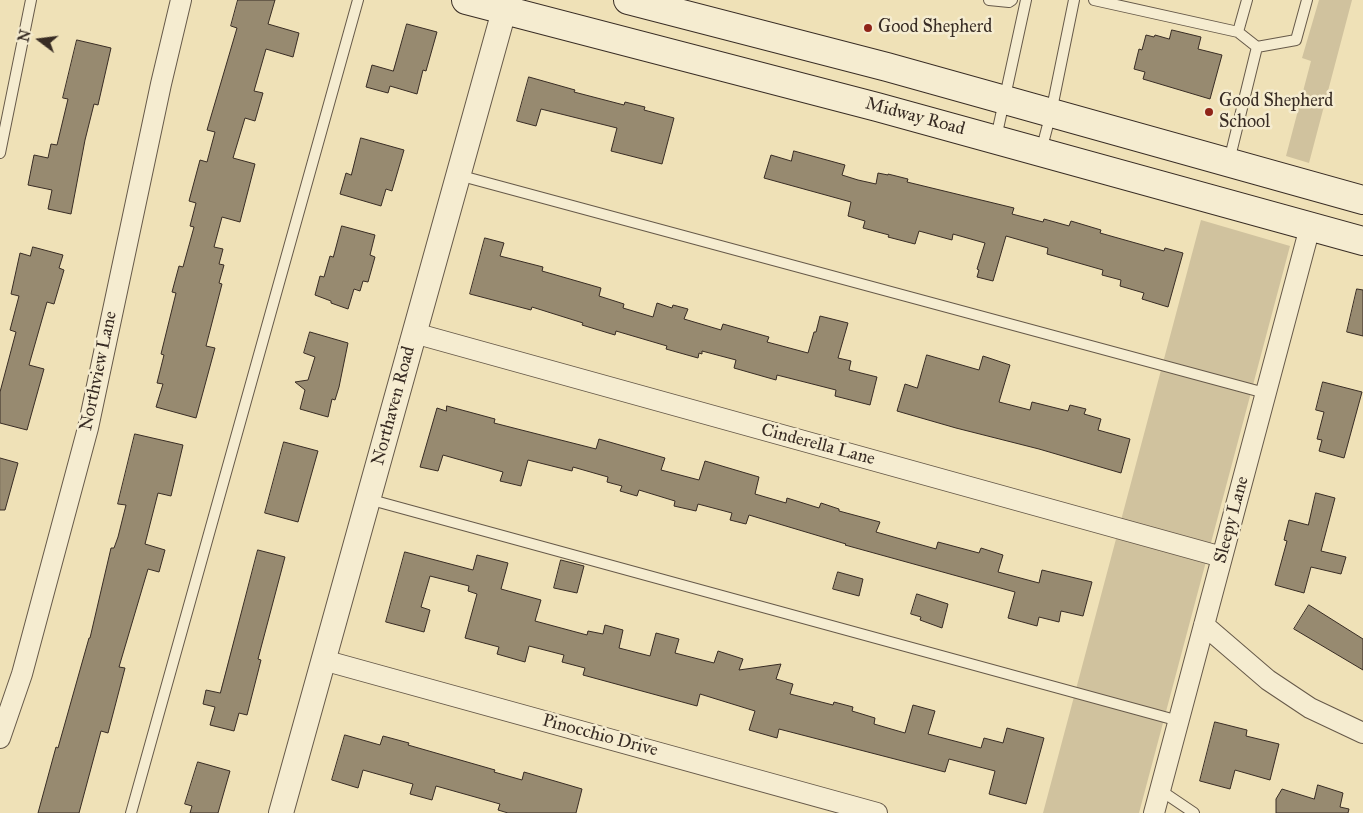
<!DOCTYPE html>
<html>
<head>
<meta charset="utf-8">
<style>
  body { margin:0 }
  #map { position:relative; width:1363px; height:813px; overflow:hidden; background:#efe1b7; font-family:"IM FELL Great Primer",serif }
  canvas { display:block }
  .north { position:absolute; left:15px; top:15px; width:50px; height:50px; -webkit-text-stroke:4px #f5ecd0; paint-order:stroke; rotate:285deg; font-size:14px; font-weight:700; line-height:20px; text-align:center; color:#382c24 }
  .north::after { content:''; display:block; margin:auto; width:18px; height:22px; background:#382c24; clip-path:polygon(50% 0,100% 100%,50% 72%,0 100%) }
</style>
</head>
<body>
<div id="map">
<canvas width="1363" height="813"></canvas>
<div class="north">N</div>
</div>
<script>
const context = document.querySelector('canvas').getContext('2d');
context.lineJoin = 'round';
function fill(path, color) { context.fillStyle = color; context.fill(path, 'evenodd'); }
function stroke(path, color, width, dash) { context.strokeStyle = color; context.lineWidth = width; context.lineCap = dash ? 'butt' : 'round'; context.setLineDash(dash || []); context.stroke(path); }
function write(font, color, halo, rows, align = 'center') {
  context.font = font + ' "IM FELL Great Primer",serif'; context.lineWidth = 5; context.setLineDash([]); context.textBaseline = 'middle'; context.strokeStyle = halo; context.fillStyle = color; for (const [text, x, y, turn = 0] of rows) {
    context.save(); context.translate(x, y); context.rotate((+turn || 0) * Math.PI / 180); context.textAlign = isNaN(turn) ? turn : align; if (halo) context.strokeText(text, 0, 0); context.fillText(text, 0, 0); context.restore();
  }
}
fill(new Path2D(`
  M1319,0H1352L1309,163L1286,156L1311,61L1302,58Z
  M1201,220L1290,246L1139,813H1043Z`), '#d0c29e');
const building = new Path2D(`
  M238,0H275L268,24L299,33L293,57L266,49L254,91L263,93L255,121L245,118L233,158L255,164L240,222L222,217L214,247L223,249L219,264L224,265L219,283L222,284L206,346L215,348L196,418L156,407L163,384L157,383L164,355L161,354L176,293L172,292L179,266L183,267L194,227L190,226L196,203L189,201L200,160L207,162L215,132L207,130L237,28L231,26Z
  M407,24L437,32L426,71L423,70L417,94L390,86L388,93L366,87L372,65L393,71Z
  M1172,30L1201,37L1198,49L1222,55L1210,99L1143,79L1145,72L1134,69L1139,49L1142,50L1146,35L1154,37L1155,35L1169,39Z
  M77,40L111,48L98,105L94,104L85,140L71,214L48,209L52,190L28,185L34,155L48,158L51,144L57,145L68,99L63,98Z
  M529,77L575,90L574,92L624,105L625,102L645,107L644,110L674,118L662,164L611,151L617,128L541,109L536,126L517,121Z
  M361,138L404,150L392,191L386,189L381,206L340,194L346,173L351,175Z
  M794,151L845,165L842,175L858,180L876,184L878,173L888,175V174L908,179L907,182L1014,208L1012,214L1043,222L1044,219L1069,226L1071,221L1101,230L1100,233L1164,251L1165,248L1183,253L1168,307L1142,299L1144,293L1120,286L1121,280L1102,275L1103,270L1047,254L1048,248L1006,236L993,281L977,277L979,270L977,269L985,243L953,234L952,240L919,231L915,244L888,237L889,235L863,228L865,221L848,216L851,202L764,178L771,155L791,161Z
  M342,226L375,235L370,255L375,257L368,282L363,281L360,291L354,289L348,309L331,303V301L315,295L320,276L324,277L330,256L333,257Z
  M485,238L504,243L500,256L543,267L542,271L601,288L599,296L624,304L623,308L653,317L657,303L672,308L673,305L688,309L684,319L721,330L723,324L769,337L767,342L808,353L814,332H816L820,316L848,323L838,358L851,361L849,370L877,377L870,405L835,396L836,390L777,375L776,380L734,368L736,360L702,351V354L699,353L698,358L666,349L667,346L616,331L615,335L582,325L583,323L532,307L531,310L470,294Z
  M33,247L63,255L59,268L64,270L54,304L47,302L29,365L44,369L27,430L0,423V392L16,332L10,330L19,296L11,294L20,253L30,256Z
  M1357,289L1363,290V336L1347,332Z
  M310,332L348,343L339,387L335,400L332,399L328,417L300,409L305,390L295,382L308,380L315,357L304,353Z
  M927,355L979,370L983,356L1010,365L999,402L1030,410L1032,402L1068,411L1070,405L1086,409L1084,414L1101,419L1098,430L1130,439L1121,473L1039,449L956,428L897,411L905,384L917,388Z
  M1323,382L1362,392L1344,458L1319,451L1322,440L1317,439L1324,412L1316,410Z
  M447,406L495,419L494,423L596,449L599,439L665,458L661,470L699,480L705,461L759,477L755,494L786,503L787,498L819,508L821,503L839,509V511L880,522L876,532L936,549L938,542L979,553L981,548L1003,555L998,572L1039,583L1042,570L1092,582L1083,616L1061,611L1059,622L1039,617L1037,626L1008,618L1015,592L845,545L846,544L749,515L746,524L730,520L732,513L698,504L696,511L674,506L675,501L639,490L637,496L620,491L622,486L607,482L608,477L573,467L572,471L528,460L521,486L500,481L503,472L443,455L438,471L420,467L437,408L446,411Z
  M135,434L183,445L171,496L158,493L145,544L165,550L159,572L148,569L119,667L125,668L108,733L101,731L79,813H38L56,747L58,748L89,638H90L111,548H114L118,537L126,505L118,504Z
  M284,442L318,451L298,522L265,513Z
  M0,458L18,463L5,510H0Z
  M1316,493L1335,498L1321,551L1346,557L1341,574L1311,567L1304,593L1275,585L1287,541L1284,540L1289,520L1308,525Z
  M258,550L285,557L258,659L261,660L247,715L239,713L234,731L210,725L215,707L203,704L206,690L220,693Z
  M405,552L473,570L477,555L508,563L501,589L541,600L535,621L587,635L588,631L603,634L605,625L623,630L619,648L650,656L656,633L679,639L675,653L714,663L718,651L743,659L739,670L781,664L776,679L793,684L790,694L833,705L834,702L853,707L852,711L875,718L874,724L905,733L913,705L935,711L928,734L981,748L984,738L1003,743L1007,728L1044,738L1026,804L989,794L995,771L949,759L945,772L779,729L777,738L749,730L755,711L700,694L697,706L583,675L585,668L562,662L564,655L529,646L525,662L497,654L499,647L465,638L477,594L468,591L469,586L430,576L421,607L430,610L424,632L386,622Z
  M561,560L584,566L577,593L554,588Z
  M838,572L863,579L859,596L833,589Z
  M917,594L948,604L942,628L920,620L921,617L911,614Z
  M1309,605L1363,639V670L1294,629Z
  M1215,722L1247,730L1246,736L1279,744L1270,780L1235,770L1230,789L1200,781Z
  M345,735L380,745L383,736L409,743L408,745L495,770L494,772L522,780L524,772L582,789L576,813H508L498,810L500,804L436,786L432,800L410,794L413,784L363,770L358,788L332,780Z
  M198,762L230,771L218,813H190L192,806L185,804Z
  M1318,785L1343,793L1340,807L1349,809L1348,813H1276V799L1282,789L1314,799Z`);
fill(building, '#978a70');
stroke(building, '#382c24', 1);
const service = new Path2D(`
  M989,0L1009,2L1012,0
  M1094,0L1238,32
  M1247,0L1238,32L1257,47L1296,40L1307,0
  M996,138L1026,0
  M1041,151L1051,113L1074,0
  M0,153L31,0
  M1229,161L1257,47
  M458,175L1265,393
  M368,499L1179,721
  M1160,790L1194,813
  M131,813L358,0`);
const minor = new Path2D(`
  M414,333L1222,557
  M1204,625L1268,680L1310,708L1363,733
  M323,660L877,813
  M0,738L22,674L88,428L161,84L181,0
  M1154,813L1310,227`);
const tertiary = new Path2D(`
  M281,813L507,0`);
const secondary = new Path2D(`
  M466,0L877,107L1363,241
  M628,0L887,67L1363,200`);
stroke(service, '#665949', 12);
stroke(minor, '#665949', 22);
stroke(tertiary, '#665949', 26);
stroke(secondary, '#382c24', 30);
stroke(service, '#f5ecd0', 10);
stroke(minor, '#f5ecd0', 20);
stroke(tertiary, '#f5ecd0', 24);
stroke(secondary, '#f5ecd0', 28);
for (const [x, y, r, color] of [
  [868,28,5,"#8f2418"],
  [1209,112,5,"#8f2418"]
]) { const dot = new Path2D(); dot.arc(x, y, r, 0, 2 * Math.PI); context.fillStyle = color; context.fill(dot); stroke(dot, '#f5ecd0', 2); }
write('18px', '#382c24', '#f5ecd0', [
  ["Good Shepherd",878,28],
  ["Good Shepherd",1219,102],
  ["School",1219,123]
], 'left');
write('18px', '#382c24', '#f5ecd0', [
  ["Midway Road",915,117,15],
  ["Northview Lane",99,371,-78],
  ["Northaven Road",394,406,-75],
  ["Cinderella Lane",818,445,15],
  ["Sleepy Lane",1232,520,-75],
  ["Pinocchio Drive",600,736,15]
]);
</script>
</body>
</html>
